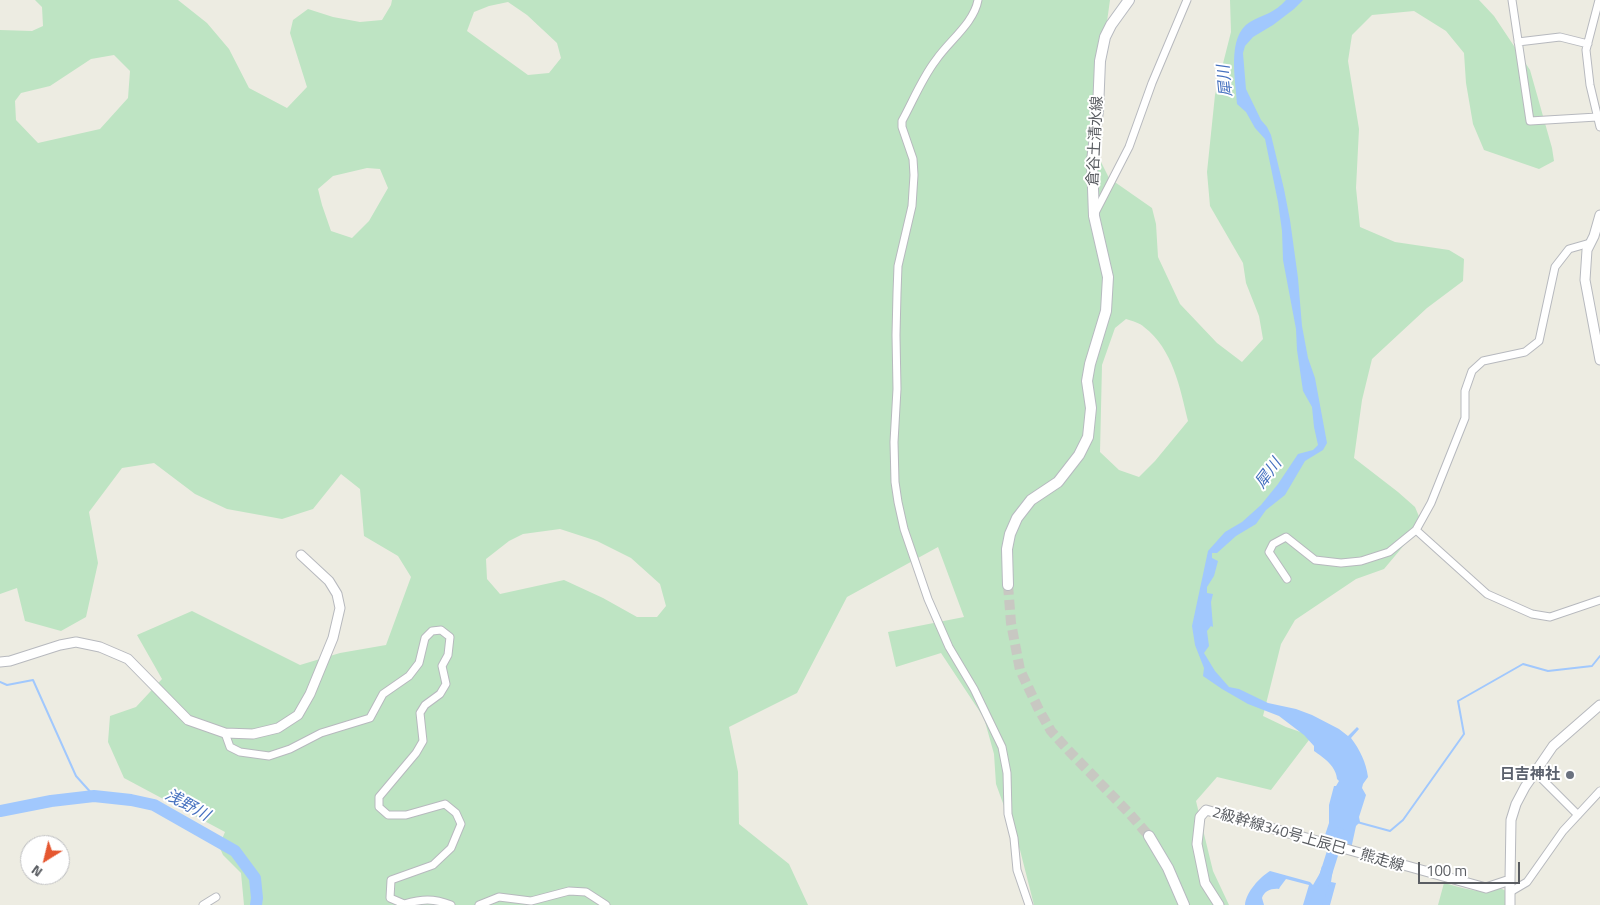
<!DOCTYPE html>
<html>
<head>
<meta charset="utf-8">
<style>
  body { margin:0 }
  #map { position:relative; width:1600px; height:905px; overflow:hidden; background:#edece2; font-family:"Titillium Web",sans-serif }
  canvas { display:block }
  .north { position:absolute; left:20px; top:835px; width:50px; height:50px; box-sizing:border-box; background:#fff; border:1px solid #bdbec0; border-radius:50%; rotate:216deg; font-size:14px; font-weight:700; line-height:20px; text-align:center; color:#5a5d62 }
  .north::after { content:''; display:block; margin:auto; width:18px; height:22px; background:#e55730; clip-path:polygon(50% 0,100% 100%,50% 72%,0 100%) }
  .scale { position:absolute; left:1418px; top:862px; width:102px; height:22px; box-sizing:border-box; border:2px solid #5a5d62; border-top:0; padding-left:6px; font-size:15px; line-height:18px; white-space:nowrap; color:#5a5d62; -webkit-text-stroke:4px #fff; paint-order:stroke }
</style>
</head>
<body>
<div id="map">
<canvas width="1600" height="905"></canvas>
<div class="north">N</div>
<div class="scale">100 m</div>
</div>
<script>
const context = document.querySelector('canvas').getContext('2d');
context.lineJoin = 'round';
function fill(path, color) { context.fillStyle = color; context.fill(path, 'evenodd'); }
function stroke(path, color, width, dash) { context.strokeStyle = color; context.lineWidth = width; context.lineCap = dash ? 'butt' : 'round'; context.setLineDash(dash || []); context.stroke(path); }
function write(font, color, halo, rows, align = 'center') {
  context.font = font + ' "Titillium Web","Noto Sans JP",sans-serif'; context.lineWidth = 4; context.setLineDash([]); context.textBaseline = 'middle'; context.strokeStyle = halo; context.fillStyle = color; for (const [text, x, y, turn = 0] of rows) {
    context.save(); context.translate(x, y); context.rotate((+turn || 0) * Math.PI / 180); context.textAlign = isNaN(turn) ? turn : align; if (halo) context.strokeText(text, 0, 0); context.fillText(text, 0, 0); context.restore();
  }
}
fill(new Path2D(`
  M35,0H178L207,23L229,49L249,88L287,108L307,87L290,33L293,20L308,9L333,17L360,22L382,20L391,5L392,0H1110L1100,72L1093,146L1109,178L1152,208L1156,224L1158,257L1180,304L1217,343L1242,362L1263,339L1259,316L1246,283L1243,263L1210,206L1207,172L1215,95L1231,32L1230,0H1479L1494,16L1530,70L1552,148L1554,161L1539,169L1484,150L1473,124L1466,83L1464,53L1446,31L1414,11L1372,15L1352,35L1348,61L1359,129L1356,188L1360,227L1395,242L1449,250L1464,259L1463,281L1427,308L1372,359L1362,400L1354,458L1398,492L1415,507L1423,526L1405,544L1384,569L1356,579L1295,620L1281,644L1263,716L1286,727L1312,736L1271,790L1217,777L1196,801L1213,871L1229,905H1034L1020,850L996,784L994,754L984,718L941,653L896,667L888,632L964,617L938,547L847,597L797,693L729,727L738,772L739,824L789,864L808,905H244L241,873L223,855L219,846L225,832L124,778L108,742L110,716L136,707L162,679L137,635L192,611L300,665L340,653L386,645L411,577L398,556L364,536L360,489L341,474L313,509L282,519L227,509L195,494L154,463L122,468L89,512L98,563L86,617L61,631L25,621L17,588L0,594V30L32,31L43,26L42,7ZM508,2L527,15L557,43L561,58L549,73L528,75L467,31L474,12L489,6ZM114,55L130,71L128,98L100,129L38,143L16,120L15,101L21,93L50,86L91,59ZM367,168L380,169L388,188L369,221L352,238L331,231L322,205L318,189L333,176ZM1126,319C1132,321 1140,323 1144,327C1173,349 1180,388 1188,421L1155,461L1139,477L1119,470L1100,452L1102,365L1115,328ZM560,529L597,541L631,558L660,584L666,606L657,617H637L603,598L564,580L500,594L487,579L486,559L509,541L523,534Z
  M1444,883C1463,888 1481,895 1500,888L1506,891V905H1438Z`), '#bee4c3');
fill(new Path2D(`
  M1286,0H1303L1294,9L1273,25L1253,37L1245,46L1243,53L1246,89L1261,120L1267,127L1271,135L1284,189L1290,220L1298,278L1302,326L1308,358L1315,378L1327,443L1323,450L1305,461L1285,495L1266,510L1256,524L1236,536L1217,553H1212V558L1218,561L1214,576L1207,587V593L1213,594L1211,602L1213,627L1211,626L1207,631L1209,646L1204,653L1215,671L1229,687L1239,689L1268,703L1296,709L1312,715L1339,729L1348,736L1357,727L1359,729L1351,738C1360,750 1366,762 1368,777L1363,784L1362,788L1366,795L1359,817L1360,822L1356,826L1351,849L1323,841L1329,823V805L1334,786H1336L1339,781L1337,779C1336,766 1324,758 1314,751V746L1304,735L1279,716L1248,704L1222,689L1203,676L1204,668L1195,645L1192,626L1208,551L1225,532L1242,522L1261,505L1278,484L1298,454L1313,450L1318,445L1314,427L1312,407L1303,391L1297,350L1296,329L1283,260L1282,231L1278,202L1265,139L1255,128L1246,112L1237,104C1236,82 1226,36 1250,22C1264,14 1275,13 1286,0Z
  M1322,866L1325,867L1324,871L1329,872L1330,868L1333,869L1331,882L1336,883L1330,905H1303L1309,885L1286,879L1280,887L1279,889C1272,888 1264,891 1262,898L1264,905H1245C1246,892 1260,877 1270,871L1310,882L1313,885L1320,873Z`), '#a1c8fd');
stroke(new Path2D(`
  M0,682L7,685L33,680L76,776L94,796
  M1357,822L1390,831L1403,820L1464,734L1458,701L1523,664L1548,671L1592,666L1600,656`), '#a1c8fd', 2);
stroke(new Path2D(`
  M0,811L51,801L94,796L131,800L154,805L235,851L255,878L257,898L256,905
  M1316,905L1339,833`), '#a1c8fd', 12);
stroke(new Path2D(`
  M1008,585L1011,623L1020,670L1039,710L1051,731L1069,751L1129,813L1149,836`), '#c8c8c2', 10, [10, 5]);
const minor = new Path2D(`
  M978,0C974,23 949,41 936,60C922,78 913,101 902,121V127L913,159L914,175L912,206L898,266L897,293L896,335L897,389L894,442L895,482L898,502L904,529L928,599L949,647L974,689L1002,747L1007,773L1008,814L1014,838L1017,870L1029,905
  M1512,0L1530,121L1597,117
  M1599,0L1586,50L1590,85L1600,127
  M1518,42L1560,37L1588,44
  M1095,213L1129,147L1152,83L1187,0
  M1416,530L1487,594L1532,614L1550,617L1600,600
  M1287,579L1269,552L1273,544L1286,537L1315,560L1341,563L1361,561L1389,552L1416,530L1431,503L1465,418V391L1472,371L1483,361L1525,352L1539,341L1555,267L1569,249L1590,243
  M225,733L230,747L240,752L269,756L290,749L321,733L370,718L383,694L409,676L419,663L425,638L432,631L441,630L450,637L448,655L442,666L446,684L440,694L425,705L420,713L423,741L416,753L379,797V807L388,815H406L445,804L456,813L461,824L451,848L433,865L391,880L390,898L404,904C422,899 433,898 451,905
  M1535,772L1578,815
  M1510,892L1527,882L1563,831L1600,791
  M203,905L216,897
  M479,905L499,897L531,901L569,891L586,892L606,905`);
const tertiary = new Path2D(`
  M1600,215L1594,236L1587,250L1585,280L1600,360
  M0,662L10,661L60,645L76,642L100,647L128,659L188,720L225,733L253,734L278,728L298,715L310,694L333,638L340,608L337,594L329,581L301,555
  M1510,880V905
  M1219,905L1205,883L1197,844L1200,817L1206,810L1486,888L1510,880L1511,820L1516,804L1525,787L1553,746L1600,705`);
const secondary = new Path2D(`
  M1008,585L1007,549L1010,534L1017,518L1031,500L1058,482L1079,455L1088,437L1091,408L1087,381L1090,364L1106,311L1108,277L1094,216L1092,161L1098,110L1100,61L1105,37L1111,25L1129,0
  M1149,836L1168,868L1184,905`);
stroke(minor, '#b7b9be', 9);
stroke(tertiary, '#b7b9be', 11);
stroke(secondary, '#b7bac0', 12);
stroke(minor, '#fff', 7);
stroke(tertiary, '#fff', 9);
stroke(secondary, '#fff', 10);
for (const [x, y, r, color] of [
  [1570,775,5,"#6b7280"]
]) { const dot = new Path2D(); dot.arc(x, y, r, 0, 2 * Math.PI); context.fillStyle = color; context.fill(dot); stroke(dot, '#fff', 2); }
write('15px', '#5a5d62', '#fff', [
  ["倉谷土清水線",1096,141,-87],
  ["2級幹線340号上辰巳・熊走線",1308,840,16]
]);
write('bold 15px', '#5b616d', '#fff', [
  ["日吉神社",1560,775]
], 'right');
write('italic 16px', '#4570bf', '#fff', [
  ["犀川",1226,81,-96],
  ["犀川",1269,474,-53],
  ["浅野川",187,806,29]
]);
</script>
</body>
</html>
